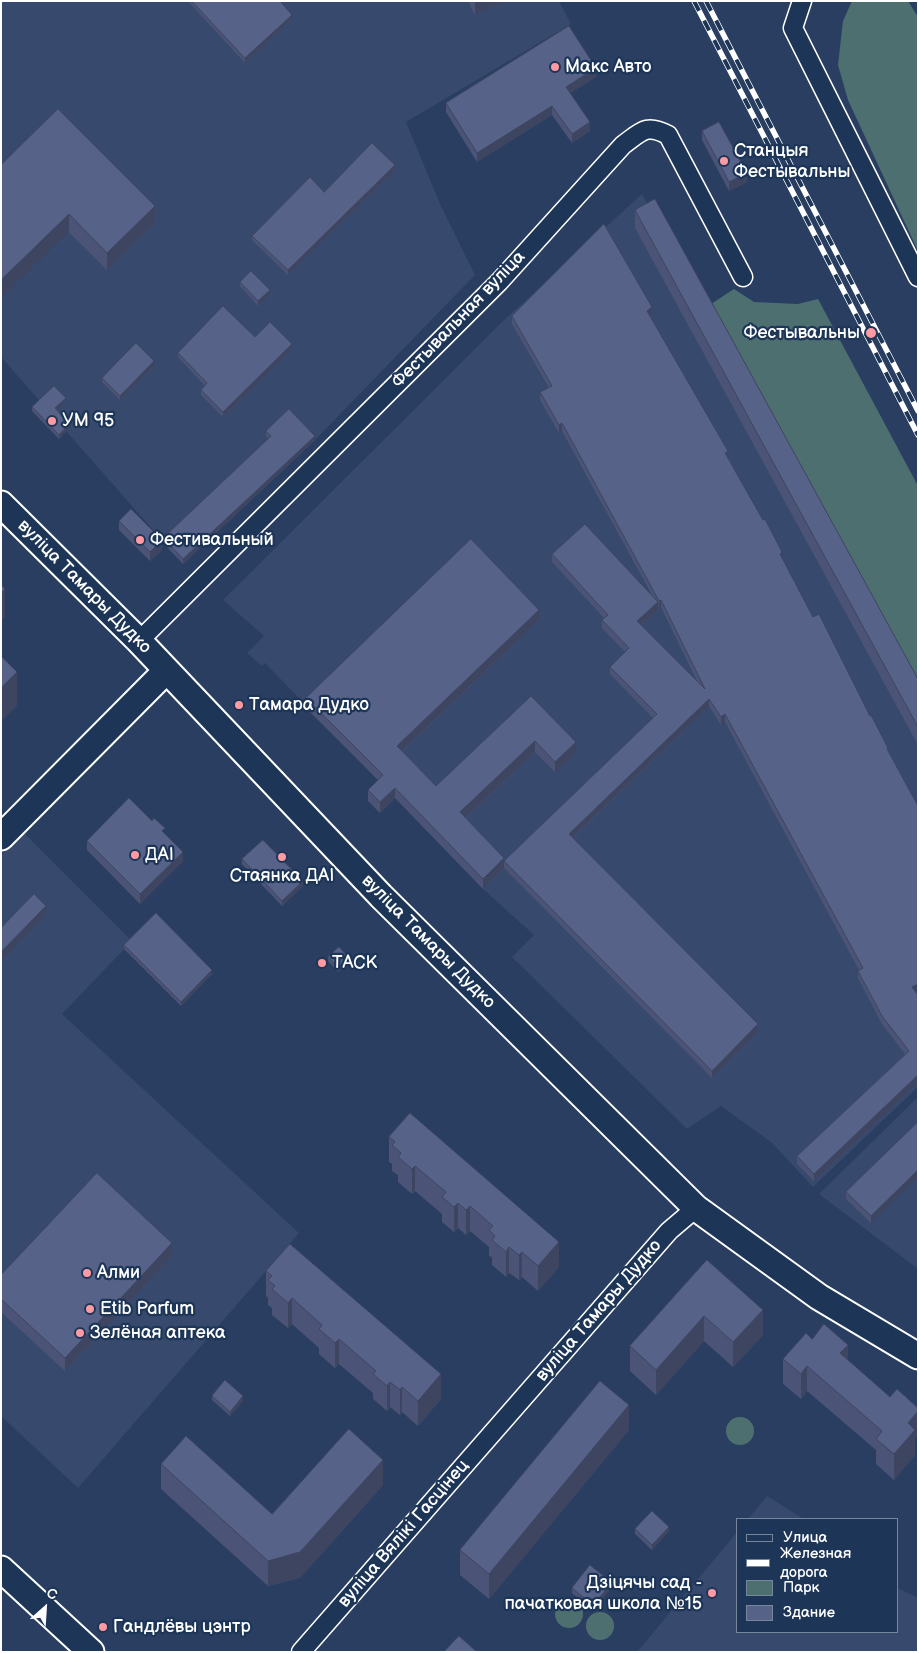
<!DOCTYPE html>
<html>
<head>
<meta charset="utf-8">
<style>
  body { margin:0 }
  #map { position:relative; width:919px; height:1653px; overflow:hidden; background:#293e61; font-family:"Balsamiq Sans",sans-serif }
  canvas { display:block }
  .frame { position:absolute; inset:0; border:2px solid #fff; pointer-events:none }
  .legend { position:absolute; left:736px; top:1518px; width:162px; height:115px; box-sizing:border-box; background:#1d3557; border:1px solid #77869a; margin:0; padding:6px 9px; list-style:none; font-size:15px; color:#fff }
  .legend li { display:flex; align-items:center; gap:10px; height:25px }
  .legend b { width:25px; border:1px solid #77869a }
  .north { position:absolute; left:20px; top:1583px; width:50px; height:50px; -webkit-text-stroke:4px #1d3557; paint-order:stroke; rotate:26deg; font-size:14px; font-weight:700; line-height:20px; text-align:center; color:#fff }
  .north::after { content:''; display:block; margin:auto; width:18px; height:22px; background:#fff; clip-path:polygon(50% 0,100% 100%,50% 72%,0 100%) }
</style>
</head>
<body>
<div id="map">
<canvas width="919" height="1653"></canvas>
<div class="frame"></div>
<ul class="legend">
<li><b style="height:6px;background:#1d3557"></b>Улица</li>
<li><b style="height:6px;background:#fff"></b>Железная дорога</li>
<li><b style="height:14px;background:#4e6f70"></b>Парк</li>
<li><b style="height:14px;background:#576289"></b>Здание</li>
</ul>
<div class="north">С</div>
</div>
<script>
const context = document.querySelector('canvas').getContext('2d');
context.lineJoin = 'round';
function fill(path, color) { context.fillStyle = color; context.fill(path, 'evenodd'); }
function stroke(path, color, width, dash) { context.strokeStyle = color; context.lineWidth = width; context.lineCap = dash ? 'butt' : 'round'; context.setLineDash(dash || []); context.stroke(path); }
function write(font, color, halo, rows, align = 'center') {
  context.font = font + ' "Balsamiq Sans",sans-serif'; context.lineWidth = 4.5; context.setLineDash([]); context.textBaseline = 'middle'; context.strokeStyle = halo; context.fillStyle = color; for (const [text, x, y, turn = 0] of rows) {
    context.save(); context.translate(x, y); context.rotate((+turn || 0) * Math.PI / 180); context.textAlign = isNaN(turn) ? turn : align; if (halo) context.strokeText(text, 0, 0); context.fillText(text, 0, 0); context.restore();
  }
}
fill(new Path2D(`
  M1,1H559L571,24L406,122L441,206L475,275L315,440L183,564L1,357Z
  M642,194L918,697V1087L813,1187L771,1142L721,1106L687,1129L512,957L534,935L483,889L265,663L262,666L247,653L264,636L223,600L504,320Z
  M24,833L132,941L62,1014L299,1233L78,1488L1,1416V855Z
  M918,1097V1269L819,1194Z
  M767,1496L804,1519H748Z
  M738,1531V1632H898V1588L918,1598V1652H637Z`), '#37496d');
fill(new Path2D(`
  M852,1H908L918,17V251L848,100L838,65L843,21Z
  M734,289L754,302L798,304L818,299L918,486V696L705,308Z
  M726 1431a14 14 0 1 1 28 0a14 14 0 1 1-28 0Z
  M555 1614a14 14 0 1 1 28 0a14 14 0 1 1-28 0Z
  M586 1626a14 14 0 1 1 28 0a14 14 0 1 1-28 0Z`), '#4e6f70');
const street = new Path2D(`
  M802,1L793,28L918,277
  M139,641L499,282L623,145C641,132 646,123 668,135L743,277
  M301,1652L669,1231L696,1208`);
const secondary = new Path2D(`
  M1,504L139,641L381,896L696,1208L819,1297L918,1356
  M1,837L166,671
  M1,1569L91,1652`);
stroke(street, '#fff', 21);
stroke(secondary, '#fff', 29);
stroke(street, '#1d3557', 18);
stroke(secondary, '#1d3557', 25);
const rail = new Path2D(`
  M694,1L918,435
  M706,1L918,411`);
stroke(rail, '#fff', 5.5);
stroke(rail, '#1d3557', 4, [11]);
fill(new Path2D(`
  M188,1H280L292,19L245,63Z
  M468,1H504L475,15Z
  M596,77L570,93L590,131L572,143L552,115L477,162L446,112V103Z
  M702,131L747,182L729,191L702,140Z
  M1,165L155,223L107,270Z
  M395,170L288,275L252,240V236L324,192Z
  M635,210L918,679V745L635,228Z
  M240,282L270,295L258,306L240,286Z
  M652,315L650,316L728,457L813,617L870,716L918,806V992L916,993L918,1083L814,1181L797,1164V1156L905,1054L882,1024L858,978V971L859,970L725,722L721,725L709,706L573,838L758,1032L712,1078L504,868L483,889L395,798L380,813L368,801V790L378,780L306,708V698L539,620L403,751L436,786L531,696L576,753L555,772L535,752L466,818L504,861L653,718L610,674V667L625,652L602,628V620L604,618L552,562V554L652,595L562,431L559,433L540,400V392L549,388L512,324V316ZM658,607L659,609L661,607L697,681L641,625L658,610Z
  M255,337L292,349L223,417L201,395V390L205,386L178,357V353Z
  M154,366L120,400L102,382V378Z
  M66,402L57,410L69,428L59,439L32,411V407Z
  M266,431L315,440L183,564L163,543V538L269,439L266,436Z
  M119,521L162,550L150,561L119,530Z
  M165,834L183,861L140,904L87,850V841Z
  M242,859L303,886L282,906L242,864Z
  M124,945L212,974L181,1006L124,949Z
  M328,957L349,962L338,972L328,961Z
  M918,1122L871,1223L846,1199V1192Z
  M389,1137L559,1267L538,1291L522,1277L519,1280L509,1273L506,1277L492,1265V1258L489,1255V1247L470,1231L466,1235L458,1228L454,1232L442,1222V1214L415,1191L412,1194L398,1182V1175L392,1171V1164L389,1162Z
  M172,1256L65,1371L1,1312V1275Z
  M707,1260L763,1335L733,1367L704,1341L656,1395L630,1371V1346Z
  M266,1271L441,1399L418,1426L402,1412L400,1415L390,1407L387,1411L373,1399V1393L339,1364L335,1368L319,1354V1348L292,1324L288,1328L272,1315V1308L268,1305V1298L266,1296Z
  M812,1339L848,1360L915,1439V1455L894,1480L876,1464V1450L807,1391L801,1399L783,1384V1359Z
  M212,1396L243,1401L230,1416L212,1400Z
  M629,1430L489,1599L460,1575V1550Z
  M161,1464L272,1514L383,1485L300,1578L268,1586L161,1489Z
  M635,1529L669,1531L652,1550L635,1534Z
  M612,1587L593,1610L572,1593V1588Z`), '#4b5476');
fill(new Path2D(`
  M475,1H504L475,15Z
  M292,15V19L245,63V58Z
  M596,68V77L566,96V87Z
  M552,106V115L477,162V153Z
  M590,122V131L572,143V134Z
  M395,165V170L288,275V270Z
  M747,173V182L729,191V182Z
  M155,206V223L107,270V253Z
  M69,214V231L1,298V280Z
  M270,290V295L258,306V301Z
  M652,307V315L647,318V311Z
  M292,344V349L223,417V412Z
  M154,361V366L120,400V396Z
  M66,398V402L55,413V408Z
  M562,423V431L559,433V425Z
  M69,424V428L59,439V435Z
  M315,436V440L183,564V559Z
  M162,540V550L150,561V552Z
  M5,589V617L1,621V593Z
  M661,600V607L659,609V601Z
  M658,602V610L637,628V621Z
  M539,610V620L397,756V746Z
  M17,672V706L1,722V688Z
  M709,699V706L569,841V834Z
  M725,714V722L721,725V717Z
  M535,741V752L460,823V812Z
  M576,742V753L555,772V762Z
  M395,788V798L380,813V802Z
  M183,852V861L140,904V894Z
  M504,858V868L483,889V879Z
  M303,881V886L282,906V901Z
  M46,906V915L1,961V952Z
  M349,958V962L338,972V968Z
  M212,970V974L181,1006V1002Z
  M918,984V992L912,995V987Z
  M758,1024V1032L712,1078V1071Z
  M918,1075V1083L814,1181V1174Z
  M415,1166V1191L412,1194V1169Z
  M918,1170V1177L871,1223V1216Z
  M458,1203V1228L454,1232V1207Z
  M470,1206V1231L466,1235V1210Z
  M559,1242V1267L538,1291V1266Z
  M172,1243V1256L65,1371V1358Z
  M509,1247V1273L506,1277V1252Z
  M522,1252V1277L519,1280V1255Z
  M292,1298V1324L288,1328V1303Z
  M763,1310V1335L733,1367V1342Z
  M704,1316V1341L656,1395V1370Z
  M339,1339V1364L335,1368V1343Z
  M848,1345V1370L840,1353Z
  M807,1366V1391L801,1399V1374Z
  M441,1374V1399L418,1426V1401Z
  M390,1382V1407L387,1411V1386Z
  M402,1387V1412L400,1415V1390Z
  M243,1396V1401L230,1416V1412Z
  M629,1405V1430L489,1599V1574Z
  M918,1411V1436L915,1439V1455L894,1480V1454L908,1423Z
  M383,1460V1485L300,1578L268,1586V1561Z
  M669,1527V1531L652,1550V1545Z
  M612,1583V1587L593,1610V1605Z`), '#3d4560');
const building = new Path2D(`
  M192,1H280L292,15L245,58Z
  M569,26L596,68L566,87L590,122L572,134L552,106L477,153L446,103Z
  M58,109L155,206L107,253L69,214L1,280V165Z
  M719,122L747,173L729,182L702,131Z
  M372,143L395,165L288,270L252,236L310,177L324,192Z
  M655,199L918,679V727L635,210Z
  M604,224L652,307L647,311L728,451L725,453L763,520L765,519L782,552L780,554L813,617L819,614L870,716L871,715L888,748L887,749L918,806V984L912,987L918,995V1075L814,1174L797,1156L909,1051L882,1016L858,971L863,968L725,714L721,717L709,699L569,834L758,1024L712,1071L504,861L657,714L610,667L629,648L602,620L608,615L552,554L585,524L658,602L637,621L705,689L661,600L659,601L562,423L559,425L540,392L552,386L512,316Z
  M251,271L270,290L258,301L240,282Z
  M223,306L255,337L270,322L292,344L223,412L201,390L207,383L178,353Z
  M136,343L154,361L120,396L102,378Z
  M54,386L66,398L55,408L69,424L59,435L32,407Z
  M289,409L315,436L183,559L163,538L271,436L266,431Z
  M131,509L162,540L150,552L119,521Z
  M471,539L539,610L397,746L436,786L531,696L576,742L555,762L535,741L460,812L504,858L483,879L395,788L380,802L368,790L383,775L306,698Z
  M1,585L5,589L1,593Z
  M1,656L17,672L1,688Z
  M129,798L152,821L154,818L165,828L162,831L183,852L140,894L87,841Z
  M263,840L303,881L282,901L242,859Z
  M34,894L46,906L1,952V928Z
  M156,913L212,970L181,1002L124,945Z
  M339,947L349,958L338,968L328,957Z
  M410,1113L559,1242L538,1266L522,1252L519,1255L509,1247L506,1252L492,1240L495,1236L489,1230L493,1226L470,1206L466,1210L458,1203L454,1207L442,1197L446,1192L415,1166L412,1169L398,1157L401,1153L392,1145L395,1142L389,1137Z
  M918,1122V1170L871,1216L846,1192Z
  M97,1173L172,1243L65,1358L1,1299V1275Z
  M290,1244L441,1374L418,1401L402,1387L400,1390L390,1382L387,1386L373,1374L376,1371L339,1339L335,1343L319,1329L322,1325L292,1298L288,1303L272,1289L275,1286L268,1280L272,1276L266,1271Z
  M707,1260L763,1310L733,1342L704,1316L656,1370L630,1346Z
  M824,1324L848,1345L840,1353L890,1397L897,1389L918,1408V1411L908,1423L915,1430L894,1454L876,1439L882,1431L807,1366L801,1374L783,1359L806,1333L812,1339Z
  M225,1380L243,1396L230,1412L212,1396Z
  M600,1381L629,1405L489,1574L460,1550Z
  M349,1429L383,1460L300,1552L268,1561L161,1464L186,1436L272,1514Z
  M652,1511L669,1527L652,1545L635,1529Z
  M590,1565L612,1583L593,1605L572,1588Z
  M459,1636L477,1652H444Z`);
fill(building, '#576289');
stroke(building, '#3d4560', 1);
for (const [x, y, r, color] of [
  [555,67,5,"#ff9aa2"],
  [724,161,5,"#ff9aa2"],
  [871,333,6,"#ff9aa2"],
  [52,421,5,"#ff9aa2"],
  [140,540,5,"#ff9aa2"],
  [239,705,5,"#ff9aa2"],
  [135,855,5,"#ff9aa2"],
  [282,857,5,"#ff9aa2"],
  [322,963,5,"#ff9aa2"],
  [87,1273,5,"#ff9aa2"],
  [90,1309,5,"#ff9aa2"],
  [80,1333,5,"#ff9aa2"],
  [712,1593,5,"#ff9aa2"],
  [103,1627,5,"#ff9aa2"]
]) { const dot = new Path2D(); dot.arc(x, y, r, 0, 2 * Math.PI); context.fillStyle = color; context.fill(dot); stroke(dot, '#1d3557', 2); }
write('18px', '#fff', '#1d3557', [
  ["Макс Авто",565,67],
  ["Станцыя",734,151],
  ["Фестывальны",734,172],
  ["Фестывальны",860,333,"right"],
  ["УМ 95",62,421],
  ["Фестивальный",150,540],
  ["Тамара Дудко",249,705],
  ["ДАІ",145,855],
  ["Стаянка ДАІ",282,876,"center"],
  ["ТАСК",332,963],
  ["Алми",97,1273],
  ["Etib Parfum",100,1309],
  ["Зелёная аптека",90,1333],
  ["Дзіцячы сад -",702,1583,"right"],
  ["пачатковая школа №15",702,1604,"right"],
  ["Гандлёвы цэнтр",113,1627]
], 'left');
write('18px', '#fff', '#1d3557', [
  ["Фестывальная вуліца",459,320,-46],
  ["вуліца Тамары Дудко",84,587,45],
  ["вуліца Тамары Дудко",428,942,45],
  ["вуліца Тамары Дудко",599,1311,-49],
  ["вуліца Вялікі Гасцінец",404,1534,-49]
]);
</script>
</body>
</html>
